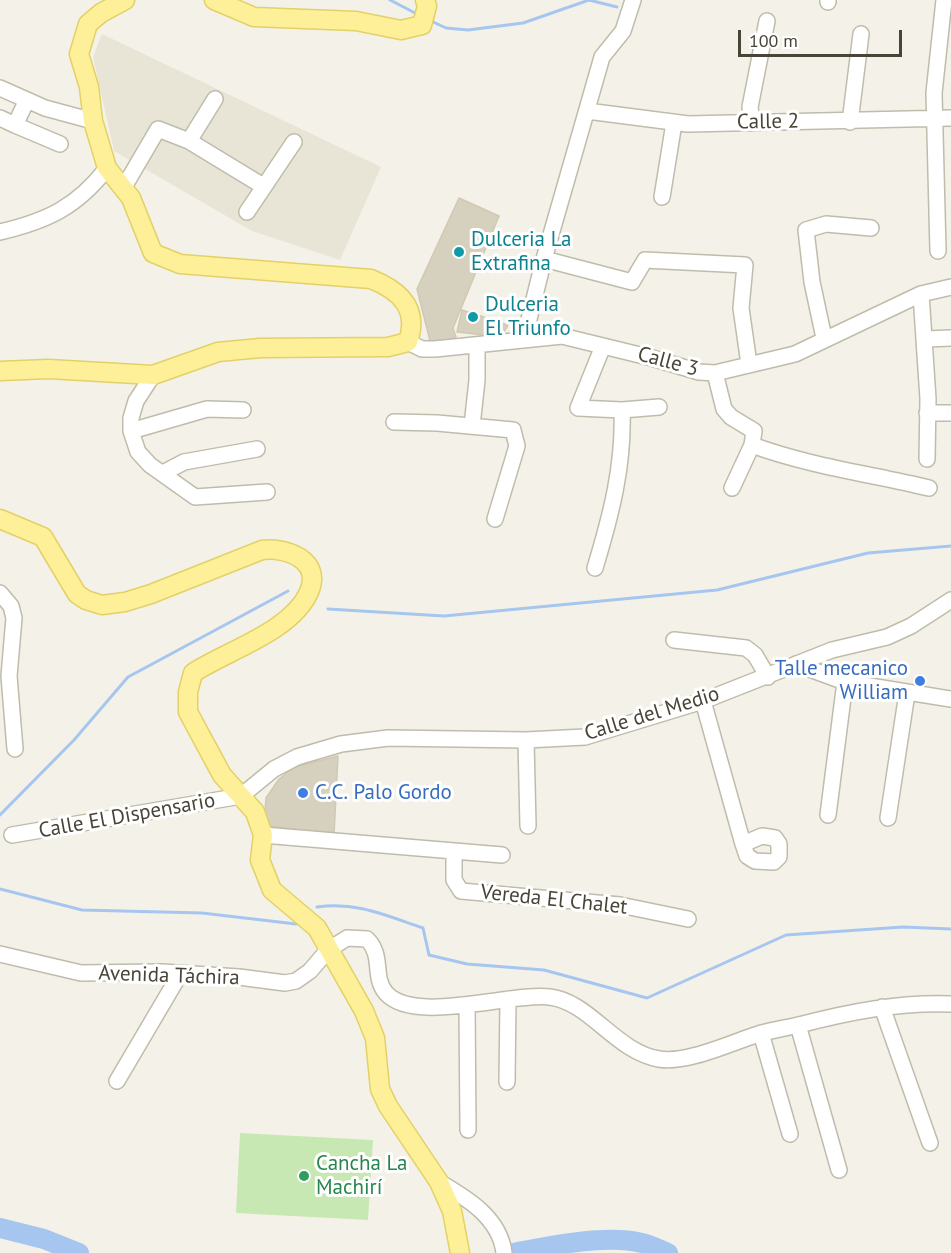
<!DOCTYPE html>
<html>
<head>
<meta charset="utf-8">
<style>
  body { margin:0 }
  #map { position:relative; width:951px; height:1253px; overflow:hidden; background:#f4f2e8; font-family:"PT Sans",sans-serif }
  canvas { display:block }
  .scale { position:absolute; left:738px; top:30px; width:164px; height:27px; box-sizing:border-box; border:3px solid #484437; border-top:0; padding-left:8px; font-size:18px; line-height:21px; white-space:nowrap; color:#484437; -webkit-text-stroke:4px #fff; paint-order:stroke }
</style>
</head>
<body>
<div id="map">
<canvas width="951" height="1253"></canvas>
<div class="scale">100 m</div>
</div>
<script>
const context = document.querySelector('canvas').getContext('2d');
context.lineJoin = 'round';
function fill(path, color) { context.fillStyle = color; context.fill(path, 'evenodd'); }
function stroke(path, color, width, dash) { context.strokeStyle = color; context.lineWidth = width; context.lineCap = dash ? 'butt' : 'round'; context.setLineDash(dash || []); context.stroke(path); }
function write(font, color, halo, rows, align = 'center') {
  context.font = font + ' "PT Sans",sans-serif'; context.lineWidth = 6; context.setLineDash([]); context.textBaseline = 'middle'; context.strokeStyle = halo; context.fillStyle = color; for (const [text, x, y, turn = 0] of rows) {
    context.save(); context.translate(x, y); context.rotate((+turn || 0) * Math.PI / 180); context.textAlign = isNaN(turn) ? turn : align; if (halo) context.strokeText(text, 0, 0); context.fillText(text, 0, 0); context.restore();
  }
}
fill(new Path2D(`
  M102,34L381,167L340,260L252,231L114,151L93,57Z`), '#e8e5d7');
fill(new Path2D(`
  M240,1133L373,1140L368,1220L236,1213Z`), '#c7e8b2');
stroke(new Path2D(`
  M390,0L417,14
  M431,21L446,28L468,30L523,23L589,0L617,7
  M328,609L444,616L717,590L868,553L951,546
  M0,815L74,740L128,677L288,591
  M0,889L82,910L202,913L296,924
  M317,907C356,901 387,916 423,928L429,955L467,964L544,970L647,998L786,935L903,927L951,929`), '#a6c6f0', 3);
stroke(new Path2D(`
  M0,1228L44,1239L79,1253
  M513,1253C549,1246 606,1234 642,1243C651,1245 660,1250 668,1253`), '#a6c6f0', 20);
const building = new Path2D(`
  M459,198L499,216L453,328L456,337L431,345L417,289Z
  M462,310L508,325L501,337L457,332Z
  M338,756L334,835L269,826L265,811L266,798L279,779L294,767Z`);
fill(building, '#d6d0be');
stroke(building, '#d0c9b1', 1.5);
const minor = new Path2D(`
  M828,0V2
  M0,88L45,108L93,121
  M587,111L688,124L951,118
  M0,118L15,125L27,100
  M850,122L861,34
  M752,123L750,107L767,21
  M15,125L60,144
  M189,141L215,99
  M124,187L158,129L189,141L263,186
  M662,197L674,123
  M247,212L294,142
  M0,232C47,221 77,207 107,168
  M938,251L934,93L944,0
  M544,259L632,282L645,260L745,265L741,308L749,364
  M921,294L928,399L927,459
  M824,338L812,282L806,230L826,224L871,228
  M524,339L544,259L602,57L623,31L633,0
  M925,339L951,338
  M408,342L422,349H435L562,336L652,358L699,372L715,373L795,354L921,294L951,287
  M603,346L578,408L622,410L659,407
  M715,373L724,409L731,417L754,431L752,445L732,488
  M153,375L136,401L131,418V431L138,452L150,465L195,497L267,492
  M927,413H951
  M394,422L437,423L513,430L517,446L495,519
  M472,426L477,380V347
  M131,431L207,409L243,410
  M752,445C809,466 870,474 929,488
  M163,473L184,462L257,449
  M595,568C611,515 624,466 622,410
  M0,593L11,606L14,618L9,676L15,749
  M674,640L746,648L755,655L768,677
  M796,664L845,682L951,699
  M703,701L743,844L747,856L755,861L774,862L779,857V844L775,838L762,836L743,844
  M526,740L528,826
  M828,815L845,682
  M888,818L907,693
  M12,835L241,796L274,769L297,757L341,744L388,738L526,740L585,737L703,701L832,650L887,637L911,626L951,600
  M263,835L502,855
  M454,851V880L461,891L620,905L688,919
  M0,954L81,973L162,972L239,977L285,983L296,981L310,971L328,950L347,938L367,939C384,956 372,977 386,993C414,1025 512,992 550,997C590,1002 616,1052 659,1059C687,1064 732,1042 759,1034C772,1030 786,1028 799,1025C849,1012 899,1002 951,1004
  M467,1005L468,1130
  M882,1007L930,1143
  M798,1025L839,1170
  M761,1033L790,1134
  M117,1081L180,974
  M507,1082L508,999
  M439,1182C467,1198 500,1218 504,1253`);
const major = new Path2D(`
  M214,0L254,17L356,21L401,30L422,25L427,6L425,0
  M0,371L48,369L153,375L218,352L260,348L388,347L408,342C419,309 401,291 371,279L180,264L153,253L131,198L107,168L93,121L89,87L79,54L88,24L101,13L125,0
  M0,519L43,537L77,594L86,600L102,605L125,602L151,594L262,550C286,547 323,560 309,592C291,632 228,650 193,673L188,692V712L222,775L255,812L263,835L260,860L272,890L317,928L364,1011L375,1038L380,1089L388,1106L439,1182L452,1211L460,1253`);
stroke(minor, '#c0bcab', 18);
stroke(major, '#e3d167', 21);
stroke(minor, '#fff', 15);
stroke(major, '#fdf098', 18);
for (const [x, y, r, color] of [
  [459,252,6,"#0f9aa8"],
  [473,317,6,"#0f9aa8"],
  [920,681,6,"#3f7fe0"],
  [303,793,6,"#3f7fe0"],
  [304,1176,6,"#2e9e5b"]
]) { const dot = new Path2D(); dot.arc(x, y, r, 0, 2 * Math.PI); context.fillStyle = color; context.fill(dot); stroke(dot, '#fff', 2); }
write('21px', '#484437', '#fff', [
  ["Calle 2",768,122,-1],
  ["Calle 3",668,362,15],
  ["Calle del Medio",652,714,-17],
  ["Calle El Dispensario",127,816,-10],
  ["Vereda El Chalet",554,900,6],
  ["Avenida Táchira",169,976,2]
]);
write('21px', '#0d838f', '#fff', [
  ["Dulceria La",471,240],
  ["Extrafina",471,264],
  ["Dulceria",485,305],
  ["El Triunfo",485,329]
], 'left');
write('21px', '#366cbe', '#fff', [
  ["Talle mecanico",908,669],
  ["William",908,693],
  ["C.C. Palo Gordo",315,793,"left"]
], 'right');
write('21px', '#27864d', '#fff', [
  ["Cancha La",316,1164],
  ["Machirí",316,1188]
], 'left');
</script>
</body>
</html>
